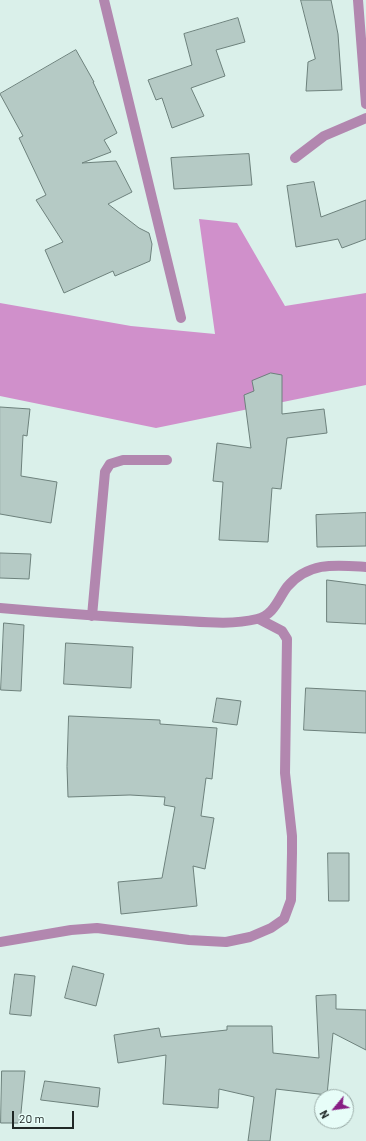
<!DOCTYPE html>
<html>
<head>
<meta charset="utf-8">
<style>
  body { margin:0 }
  #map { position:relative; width:366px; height:1141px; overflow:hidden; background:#daf0ea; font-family:Barlow,sans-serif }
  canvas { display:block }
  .north { position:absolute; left:314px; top:1089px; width:40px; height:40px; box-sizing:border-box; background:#e7fdf8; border:1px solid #97a8a4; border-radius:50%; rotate:241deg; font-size:11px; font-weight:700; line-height:16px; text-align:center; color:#202826 }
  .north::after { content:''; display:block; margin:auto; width:14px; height:18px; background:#871e84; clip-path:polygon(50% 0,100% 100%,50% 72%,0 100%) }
  .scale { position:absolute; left:12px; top:1111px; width:62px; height:18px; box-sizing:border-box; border:2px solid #202826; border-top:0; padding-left:5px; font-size:12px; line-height:14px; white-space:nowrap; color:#202826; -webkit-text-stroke:3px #e7fdf8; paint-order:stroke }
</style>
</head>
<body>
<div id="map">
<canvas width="366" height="1141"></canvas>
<div class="north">N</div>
<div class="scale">20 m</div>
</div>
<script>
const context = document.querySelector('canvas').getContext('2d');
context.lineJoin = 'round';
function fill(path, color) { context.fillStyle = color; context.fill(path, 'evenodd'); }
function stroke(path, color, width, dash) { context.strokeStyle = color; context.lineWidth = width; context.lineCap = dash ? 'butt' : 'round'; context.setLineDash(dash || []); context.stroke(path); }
fill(new Path2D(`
  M199,219L237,223L285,306L366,293V385L156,428L0,396V303L131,326L215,334Z`), '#d090cb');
const building = new Path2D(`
  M301,0H331L338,34L342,90L306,91L308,62L315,59Z
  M238,18L245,42L216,50L225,76L191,88L204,116L172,128L162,98L156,100L148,80L192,65L184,34Z
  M76,50L94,82H93L117,133L104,140L111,152L82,163L116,161L132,192L108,204L139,228L149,233L152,244L150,261L115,276L113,271L64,293L45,250L63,242L36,200L46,195L19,138L23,136L0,94Z
  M249,154L252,185L174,189L171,158Z
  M314,182L321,217L366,200V239L342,248L338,239L296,247L287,186Z
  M271,373L282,375V414L324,409L327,433L287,438L281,489L272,488L268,542L219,540L223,482L213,481L217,443L251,448L244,395L254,391L252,381Z
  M0,407L30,409L27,436L23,435L21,476L57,482L51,523L0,514Z
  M366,513V546L317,547L316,515Z
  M0,553L31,554L29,579L0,578Z
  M327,580L366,585V624L327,622Z
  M4,623L24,625L21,691L1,690Z
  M66,643L133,647L131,688L64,684Z
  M306,688L366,691V733L304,730Z
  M217,698L241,701L237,725L213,722Z
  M69,716L160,720V724L217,728L212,779L206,778L201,816L214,818L205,869L193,866L197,906L121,914L118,882L162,878L175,807L164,805L165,797L130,795L68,797L67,767Z
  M328,853H349V901H329Z
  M73,966L104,974L96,1006L65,998Z
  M15,974L35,976L31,1016L10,1014Z
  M336,995V1009L366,1010V1050L333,1033L327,1095L276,1089L270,1141H248L254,1097L219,1089L218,1108L163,1104L166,1055L118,1063L114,1035L159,1028L161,1037L227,1030V1026H272L273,1053L319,1058L316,996Z
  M2,1071H25L20,1123H1Z
  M45,1081L100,1088L98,1107L41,1100Z`);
fill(building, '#b5cac5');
stroke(building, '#6d817c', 1);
stroke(new Path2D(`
  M104,0L181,318
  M358,0L366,104
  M295,158L324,136L366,118
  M0,608C56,613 111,617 167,620C197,621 228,626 257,619C274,615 278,599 287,587C309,561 337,565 366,567
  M92,616L105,472L110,464L123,460H167
  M0,942L71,930L97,928L189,940L226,942L250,937L271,928L284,919L291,900L292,853V836L285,773L287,639L282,631L259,619`), '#b287af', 10);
</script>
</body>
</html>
